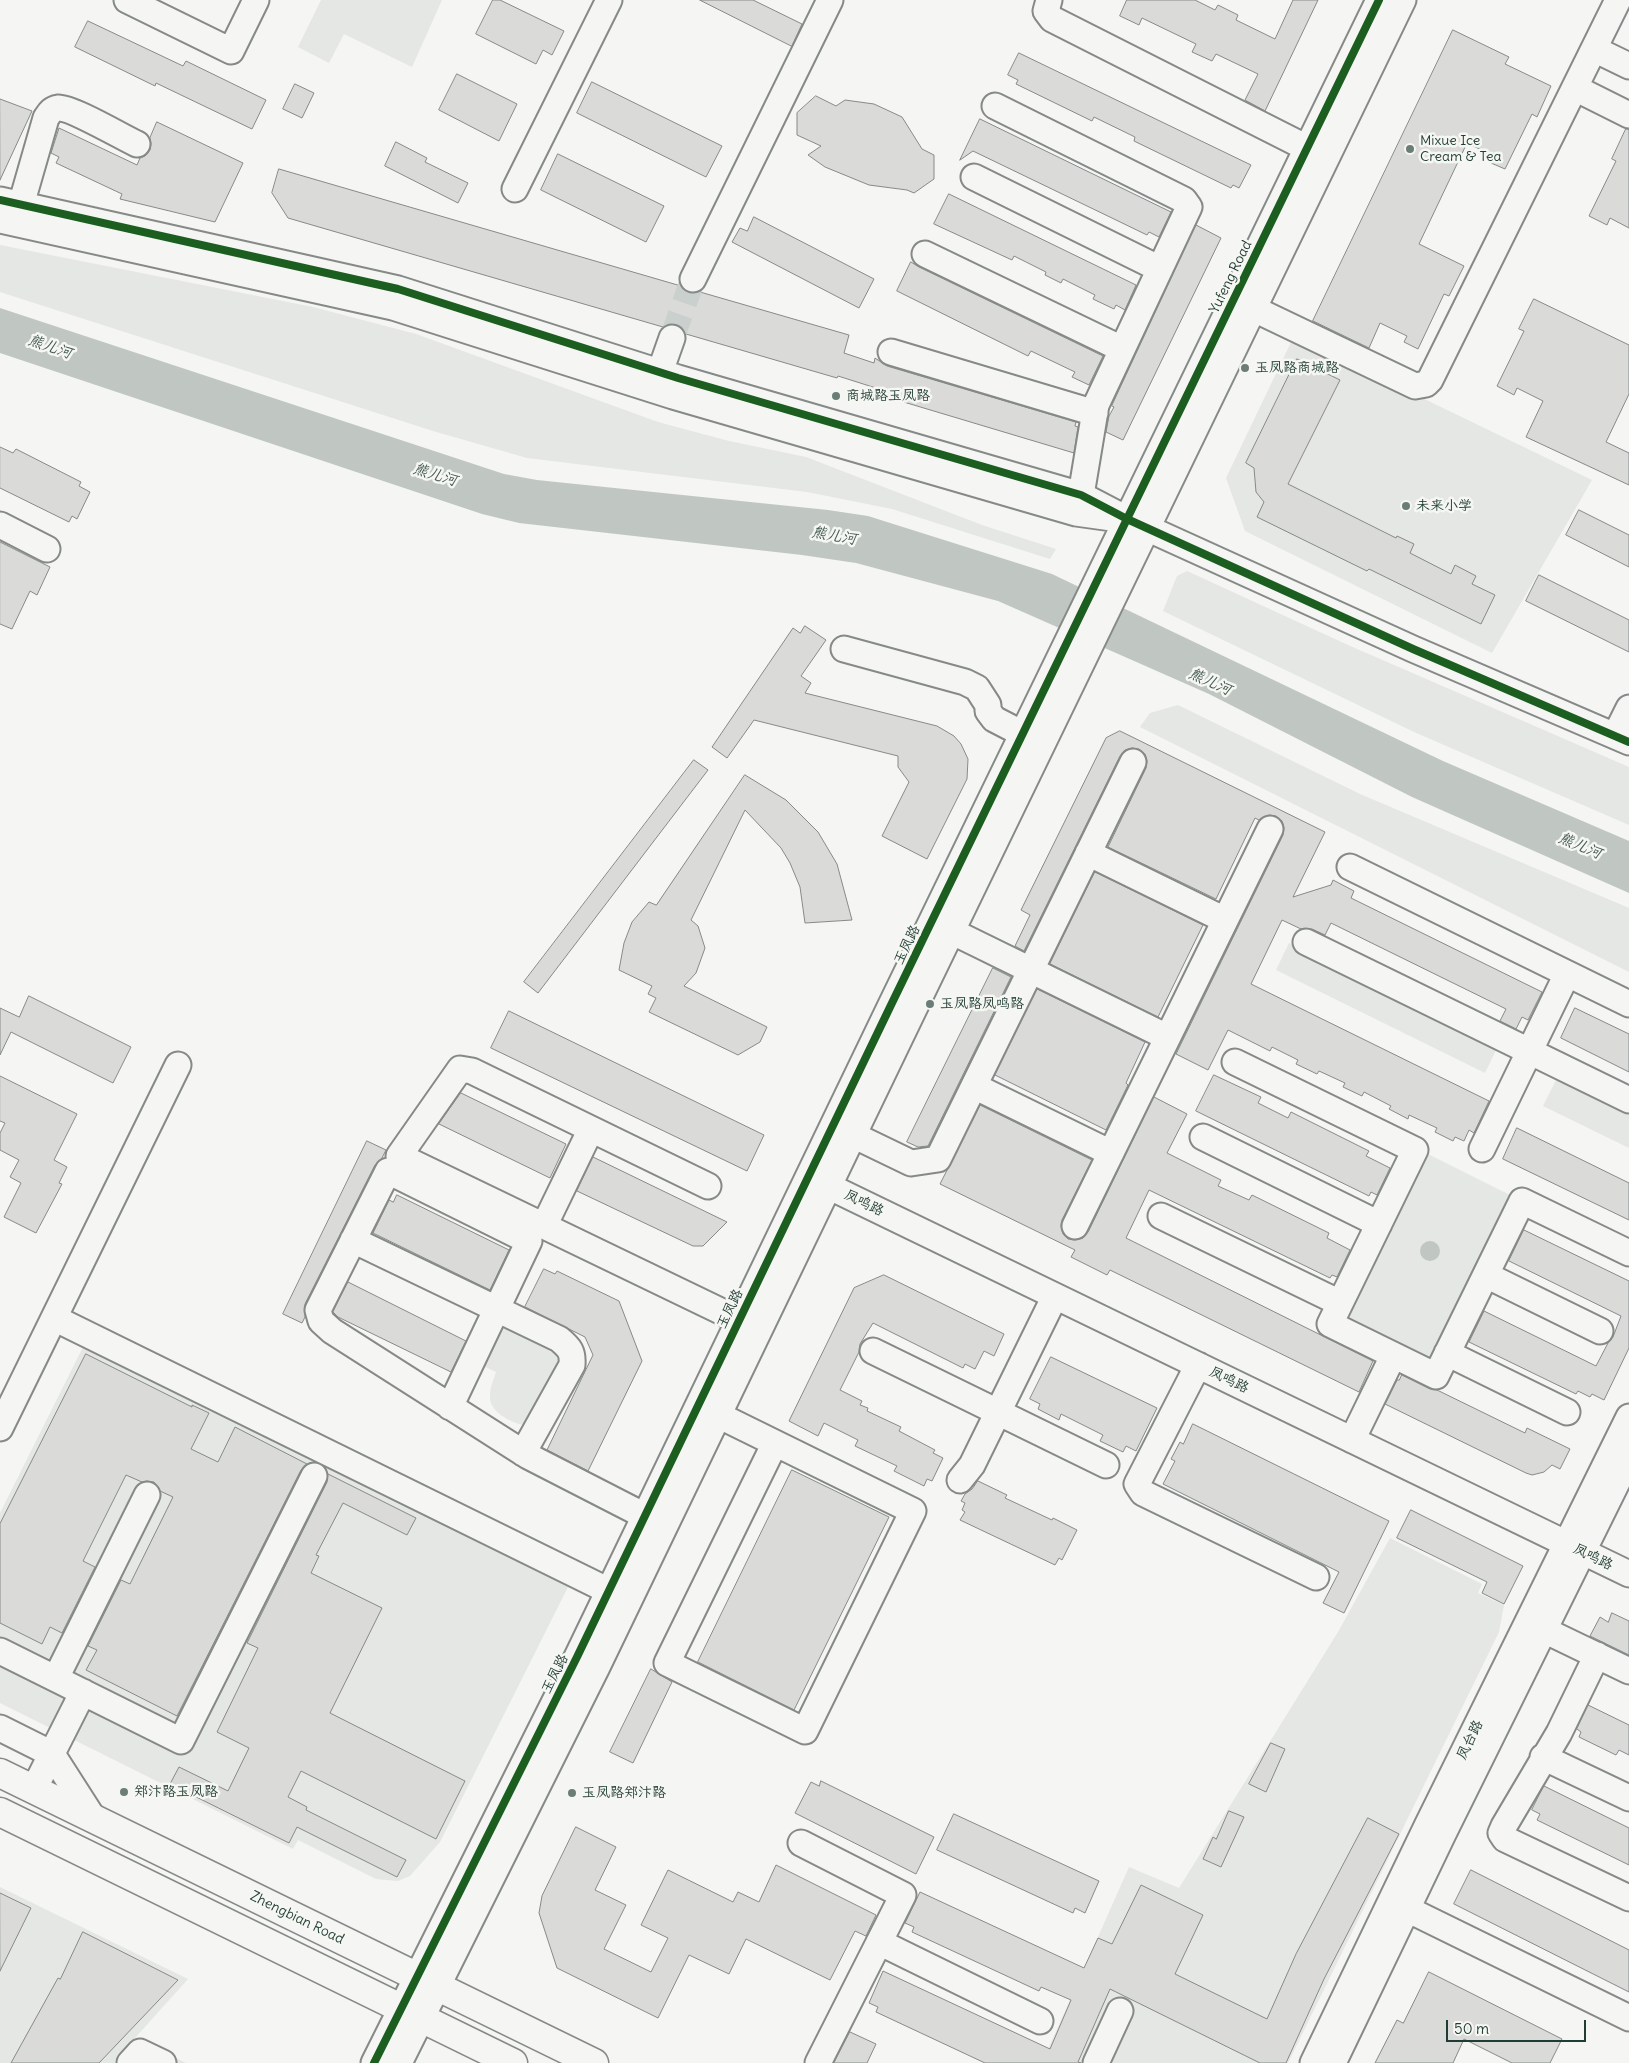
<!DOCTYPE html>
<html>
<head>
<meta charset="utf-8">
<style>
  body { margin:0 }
  #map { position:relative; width:1629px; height:2063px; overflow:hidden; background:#f5f5f3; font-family:Delius,sans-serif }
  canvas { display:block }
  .scale { position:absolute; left:1446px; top:2020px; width:140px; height:22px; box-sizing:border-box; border:2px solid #1f3d34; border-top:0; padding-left:6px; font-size:15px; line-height:18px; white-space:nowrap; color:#1f3d34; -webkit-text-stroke:4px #f6f6f2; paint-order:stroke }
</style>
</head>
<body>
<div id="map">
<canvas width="1629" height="2063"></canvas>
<div class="scale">50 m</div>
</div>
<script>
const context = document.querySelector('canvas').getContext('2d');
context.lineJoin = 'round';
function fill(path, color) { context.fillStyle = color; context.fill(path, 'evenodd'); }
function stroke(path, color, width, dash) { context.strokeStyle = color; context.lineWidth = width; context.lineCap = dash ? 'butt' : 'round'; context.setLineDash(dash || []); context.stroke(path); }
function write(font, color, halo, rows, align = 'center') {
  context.font = font + ' Delius,"LXGW WenKai TC",sans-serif'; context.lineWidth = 5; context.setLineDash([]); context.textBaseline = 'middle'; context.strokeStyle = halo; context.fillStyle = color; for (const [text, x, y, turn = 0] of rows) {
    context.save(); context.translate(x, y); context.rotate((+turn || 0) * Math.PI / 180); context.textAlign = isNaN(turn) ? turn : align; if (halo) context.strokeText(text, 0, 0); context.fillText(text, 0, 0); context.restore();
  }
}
fill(new Path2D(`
  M1294,336L1592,480L1492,653L1245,531L1226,478Z
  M84,1345L568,1587L440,1842L410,1876L398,1881L376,1879L298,1840L293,1849L0,1703V1513Z
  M1390,1538L1482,1584L1478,1593L1504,1605L1499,1632L1288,2063H1042L1129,1867L1179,1888L1338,1632Z
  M0,1887L188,1979L135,2038L186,2063H0Z`), '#e5e7e4');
fill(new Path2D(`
  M321,0H442L412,67L344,34L329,63L298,47Z
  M0,245L313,307L416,334L658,422L729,441L806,457L982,525L1056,549L1050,559L892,509L807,492L527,458L433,431L0,292Z
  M1187,571L1348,645L1629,767V825L1414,732L1163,611L1177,576Z
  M1178,705L1360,794L1629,908V972L1140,727L1150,713Z
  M1289,943L1498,1046L1485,1073L1276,970Z
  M1559,1074L1629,1108V1148L1543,1106Z
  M1422,1151L1514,1197L1430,1363L1338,1316Z
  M504,1325L548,1343L560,1357V1364L530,1419L523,1425C510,1422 488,1411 490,1395C490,1387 494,1379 496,1372L479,1364L495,1330Z
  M1421,1569C1447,1572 1476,1580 1487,1608C1491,1620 1489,1635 1489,1647L1405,1799L1391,1807L1372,1814L1358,1816L1339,1811L1318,1798L1303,1779L1296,1749V1739L1380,1587L1397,1574ZM1426,1588C1461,1591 1478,1617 1468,1650L1400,1775C1364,1820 1300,1786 1322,1732L1390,1608L1405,1594Z`), '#e4e7e3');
fill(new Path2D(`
  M0,308L504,474L537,480L828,510L868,516L1052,574L1443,761L1629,841V893L1412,797L1209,694L998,601L856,563L802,555L519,523L482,514L0,353Z
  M1420 1251a10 10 0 1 1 20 0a10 10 0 1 1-20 0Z`), '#c0c7c3');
const building = new Path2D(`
  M493,0H500L564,31L552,55L543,50L536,64L476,34Z
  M700,0H753L802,24L792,46Z
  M1127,0H1195L1215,10L1218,5L1238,15L1236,20L1275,39L1293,0H1318L1265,111L1245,100L1258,74L1216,54L1212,61L1192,52L1196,44L1142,18L1139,25L1120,16Z
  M88,21L183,66L186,61L266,100L252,129L156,83L155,86L75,47Z
  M1453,30L1509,57L1505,64L1551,86L1537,117L1532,114L1505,169L1491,163L1494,156L1467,143L1419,244L1464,266L1449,296L1444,294L1418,349L1404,342L1407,336L1380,323L1369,348L1313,321Z
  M1019,53L1251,165L1239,188L1233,185L1231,188L1134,141L1135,137L1094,117L1092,121L1016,84L1018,80L1008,75Z
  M457,74L517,104L499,141L439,110Z
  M592,82L722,146L706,177L577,113Z
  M295,84L314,93L302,118L283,109Z
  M816,96L836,106L845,100L874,104L902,117L922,149L934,155V179L914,193L907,190L869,185L825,167L808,155L821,146L797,135V113Z
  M0,99L32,111L0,180Z
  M980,119L1171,212L1159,237L1149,232L1147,235L1114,219L973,151L960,160Z
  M157,122L243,163L215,222L120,199L122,194L56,163L59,157L51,153L59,128L137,165L140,158L145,156L150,150L151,144L150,138Z
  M1626,129H1629V228L1610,218L1607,225L1589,216L1616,161L1612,159Z
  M396,142L427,158L425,162L468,183L458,203L385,166Z
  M558,154L664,206L646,242L541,190Z
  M279,169L681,286L687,292L693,293L700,292L849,335L844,353L874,363L875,358L887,366L1076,422L1075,426L1078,427L1074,453L897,400L898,395L838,376L837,378L686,334L683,328L676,324H669L663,327L288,218L272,193Z
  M949,194L1136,285L1125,310L1116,305L1114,309L1093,299L1095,295L1063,279L1061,283L1045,275L1046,272L1014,256L1012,260L934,224Z
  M754,217L874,279L859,308L732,242L740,228L747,231Z
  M1196,225L1221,238L1123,440L1106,432L1109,416L1114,407L1112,406Z
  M911,262L919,267L1103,356L1089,385L1072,377L1075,372L1031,351L1028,356L897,291Z
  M1534,299L1629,345V394L1606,442L1629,453V485L1526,437L1543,401L1517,388L1514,395L1497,386L1524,331L1519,329Z
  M1297,359L1340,380L1288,484L1396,538L1397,536L1414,544L1410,553L1451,574L1455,565L1476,576L1472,584L1495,595L1481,624L1369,569L1367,571L1257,517L1264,502L1256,492L1254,468L1246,463Z
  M0,447L13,453L16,449L81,482L79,486L90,492L77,519L72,516L69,522L0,488Z
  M1579,510L1629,535V567L1566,535Z
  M0,542L50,567L37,595L30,591L12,629L0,624Z
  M1539,575L1629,620V652L1526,601Z
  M805,626L826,640L801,676L811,683L805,693L937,726L954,736L961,744L968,759L967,779L927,859L882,836L909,782L898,767V756L754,720L727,758L712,747L793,628L800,633Z
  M1120,731L1325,832L1293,897L1331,885L1333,880L1354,891L1351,898L1542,992L1528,1020L1522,1017L1516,1029L1500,1021L1506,1009L1331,923L1325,935L1312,929H1301L1282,920L1251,984L1489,1101L1474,1133L1469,1130L1464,1141L1455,1137L1453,1141L1435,1132L1437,1128L1409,1115L1408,1119L1389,1109L1391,1106L1364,1092L1362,1096L1343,1087L1345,1083L1319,1071L1317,1074L1296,1064L1298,1060L1272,1047L1270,1051L1228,1030L1208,1070L1176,1054L1283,835L1284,828L1282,821L1276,816L1269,815L1259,820L1255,818L1216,899L1108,847L1146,768L1147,761L1145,754L1139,749L1132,748L1125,750L1120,756L1024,951L1015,946L1030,915L1021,910L1106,738Z
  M694,760L708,770L538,993L524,982Z
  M745,775L786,800L818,832L837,864L852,920L805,923L800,887L790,863L781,848L745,810L691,920L698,926L705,948L696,973L684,986L767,1027L760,1042L738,1055L649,1012L656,998L648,994L652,986L619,970L624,943L632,922L649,902L656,905Z
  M1095,872L1203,925L1158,1017L1050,964Z
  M993,968L1011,977L928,1146L918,1147L907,1142Z
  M1037,989L1145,1042L1126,1083L1128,1085L1106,1130L995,1075Z
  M29,996L131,1047L113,1083L11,1032L0,1055V1008L19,1017Z
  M1575,1008L1629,1034V1072L1561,1038Z
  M509,1011L764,1135L747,1171L491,1048Z
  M1214,1075L1261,1097L1258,1103L1288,1118L1291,1112L1369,1151L1366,1156L1390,1168L1377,1195L1371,1192L1369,1196L1196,1111Z
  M0,1076L77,1114L54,1160L67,1167L59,1183L62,1184L36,1233L4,1217L21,1183L10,1177L19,1160L0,1150V1133L5,1123L0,1121Z
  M461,1093L566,1144L550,1178L439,1124Z
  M1154,1097L1187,1114L1167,1153L1221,1180L1218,1186L1249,1200L1252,1195L1329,1233L1327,1238L1350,1250L1337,1277L1332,1275L1330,1278L1149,1190L1126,1238L1373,1361L1359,1392L1110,1270L1107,1275L1071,1257L1075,1250L940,1184L980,1105L1092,1160L1062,1220L1061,1226L1063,1234L1068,1239L1075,1240L1083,1238L1088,1232Z
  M1517,1128L1629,1183V1220L1503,1159Z
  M367,1141L386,1150L382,1158L375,1165L305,1304V1317L302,1323L283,1314Z
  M593,1157L727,1222L703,1246H693L577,1191Z
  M397,1195L509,1250L490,1290L373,1233L389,1200L393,1202Z
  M1524,1230L1629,1281V1348L1604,1400L1592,1394L1590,1397L1578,1391L1576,1394L1469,1342L1484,1311L1596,1366L1608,1343L1613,1337L1621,1316L1509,1261Z
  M544,1269L555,1274L557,1271L619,1301L642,1361L588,1471L547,1450L593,1355L585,1337L525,1307Z
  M884,1275L1004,1334L994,1356L984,1351L975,1369L965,1364L963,1368L873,1323L860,1344L859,1352L840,1390L862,1401L860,1405L868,1408L867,1411L901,1427L899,1431L935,1450L933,1453L943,1458L932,1481L927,1479L924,1486L894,1471L897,1466L855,1446L858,1440L824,1423L818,1436L789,1421L854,1288Z
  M348,1282L466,1341L451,1372L338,1317L333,1312Z
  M86,1354L192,1407V1405L209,1413L191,1449L218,1462L235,1427L307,1464L301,1470L177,1716L86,1670L97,1650L88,1646L121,1580L130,1584L173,1497L160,1491L154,1482L147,1481L142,1482L126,1475L83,1561L95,1567L62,1633L50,1627L42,1644L0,1623V1524Z
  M1051,1357L1157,1408L1136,1451L1126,1446L1123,1452L1100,1441L1103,1435L1061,1414L1059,1420L1038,1409L1040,1404L1030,1399Z
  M1402,1375L1430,1389L1437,1390L1525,1433L1527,1428L1570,1449L1560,1469L1552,1465L1544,1472L1532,1475L1526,1473L1385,1404L1397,1380H1399Z
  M1193,1424L1389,1521L1344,1613L1323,1603L1339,1572L1163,1484L1175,1461L1171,1459L1180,1442L1183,1444Z
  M792,1470L889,1517L794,1710L698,1662Z
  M328,1474L416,1518L407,1535L343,1503L316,1555L319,1556L311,1573L382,1608L330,1713L465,1781L436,1839L301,1771L288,1797L307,1807L306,1810L406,1860L397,1877L297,1827L289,1843L170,1784L179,1767L228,1791L249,1748L217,1732L258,1648L247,1643L327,1482Z
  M978,1481L1007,1495L1005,1498L1052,1520L1053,1518L1077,1530L1062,1560L1059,1558L1055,1565L960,1520L965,1512L962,1510L965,1503L961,1501L965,1494L972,1489Z
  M1411,1510L1523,1566L1504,1604L1482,1593L1487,1582L1397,1538Z
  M1612,1613L1629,1621V1655L1590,1636L1600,1617L1608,1622Z
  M651,1669L672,1682L633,1763L610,1752Z
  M1588,1705L1629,1725V1755L1619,1750L1616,1755L1579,1737L1581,1732L1577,1729Z
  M1271,1743L1285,1749L1266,1792L1249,1784Z
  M821,1781L934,1837L916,1874L795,1813L811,1782L819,1786Z
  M1544,1786L1629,1828V1865L1537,1820L1540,1814L1532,1810Z
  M1229,1811L1244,1817L1221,1867L1203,1859L1213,1837L1216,1839Z
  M954,1814L1099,1881L1085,1913L1075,1908L1073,1913L937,1850Z
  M1368,1818L1399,1834L1324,1979L1286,2063H1260L1110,1989L1078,2062L1081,2063H985L876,2012L878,2007L869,2003L883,1971L1050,2049L1071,2000L1041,1987L1039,1991L912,1932L914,1927L905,1923L920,1892L1084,1968L1098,1938L1112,1944L1141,1885L1203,1915L1175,1974L1267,2019L1296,1954Z
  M576,1827L616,1847L595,1890L626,1905L604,1949L651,1972L668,1938L641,1925L668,1870L733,1902L738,1892L759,1902L776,1865L876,1915L866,1936L855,1931L830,1980L746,1939L729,1974L689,1955L658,2018L557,1968L539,1913L542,1896Z
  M1471,1870L1629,1950V1992L1454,1904Z
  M0,1893L31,1908L0,1971Z
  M83,1932L178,1980L99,2063H11L58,1978L60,1979Z
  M1429,1972L1562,2039L1550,2063H1512L1464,2039L1453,2063H1375L1397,2020L1403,2023Z
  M850,2032L876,2044L867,2063H834Z`);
fill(building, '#dadbd9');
stroke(building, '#858a88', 1);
stroke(new Path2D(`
  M672,338L693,279`), '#cad0cd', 25, [25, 12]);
const minor = new Path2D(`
  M127,0L231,51L256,0
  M1049,0L1046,11L1052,19L1307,148
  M1594,49L1629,66
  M1575,88L1629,115
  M995,106L1184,200L1189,207L1096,405L1081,495
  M974,177L1160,269
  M515,189L609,0
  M0,200L398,289L678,378L1081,495L1127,519L1413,649L1629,742
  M21,205L46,118C49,114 51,109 58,108C71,107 122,137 137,144
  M0,220L393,307L673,396L1076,513L1112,518
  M925,254L1122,349
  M693,279L830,0
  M1254,309L1415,386L1426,384L1430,380L1618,0
  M891,352L1095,413
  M660,372L672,338
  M0,525L47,549
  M844,649L965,682L977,688L988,705V711L994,719L1023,734
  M1615,736L1629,708
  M1088,853L1225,920
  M1350,867L1629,1004
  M951,931L1167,1037
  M1306,942L1629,1100
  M1235,1062L1415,1150L1330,1324L1436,1376L1522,1201L1629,1253
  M974,1086L1111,1153
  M853,1135L911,1163L938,1159L1133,762
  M1203,1137L1379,1224
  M1482,1149L1567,974
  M708,1186L472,1071L460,1069L399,1156L739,1320
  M828,1186L1629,1574
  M1161,1216L1340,1303
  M544,1226L591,1129
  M1075,1226L1270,829
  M353,1240L559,1339C570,1348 573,1352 572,1365L523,1453
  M1486,1275L1600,1331
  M54,1318L609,1591
  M873,1351L1106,1465
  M1447,1353L1567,1412
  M1198,1365L1137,1484L1143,1493L1316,1577
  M450,1407L529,1241L388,1171L318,1310L321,1321L332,1331L528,1456L645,1516
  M718,1415L913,1511L805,1731L667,1663L775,1443
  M0,1428L178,1065
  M1352,1440L1393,1356
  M960,1480L972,1465L1055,1296
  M1544,1630L1629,1671
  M0,1651L181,1741L314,1476
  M1597,1655L1559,1733L1504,1826L1501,1833L1505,1839L1629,1898
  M56,1678L147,1495
  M0,1728L52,1754L93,1818
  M1543,1757L1629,1798
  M34,1789L83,1692
  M801,1843L903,1895L818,2063
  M1407,1909L1629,2018
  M879,1942L1040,2021
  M130,2063L140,2052L163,2063
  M374,2063L577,1657L891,1005L1379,0
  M399,2063L597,1667L911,1015L1403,0
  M1096,2063L1120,2011
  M1313,2063L1427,1826L1629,1417
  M1333,2063L1443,1834L1629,1458`);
const major = new Path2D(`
  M0,1773L594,2063
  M0,1812L513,2063`);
stroke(minor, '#858a88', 29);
stroke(major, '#858a88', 31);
stroke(minor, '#f5f5f3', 25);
stroke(major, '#f5f5f3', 28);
stroke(new Path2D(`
  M0,200L398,289L678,378L1081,495L1127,519L1413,649L1629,742
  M374,2063L577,1657L891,1005L1379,0`), '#1b5e20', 8);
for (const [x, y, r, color] of [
  [1410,149,5,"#6a7d77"],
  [1245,368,5,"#6a7d77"],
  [836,396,5,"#6a7d77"],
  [1406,506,5,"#6a7d77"],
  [930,1004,5,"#6a7d77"],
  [124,1792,5,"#6a7d77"],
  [572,1793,5,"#6a7d77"]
]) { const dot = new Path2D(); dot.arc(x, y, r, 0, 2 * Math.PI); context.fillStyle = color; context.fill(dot); stroke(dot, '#f6f6f2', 2); }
write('14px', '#1f3d34', '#f6f6f2', [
  ["Mixue Ice",1420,141],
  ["Cream & Tea",1420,157],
  ["玉凤路商城路",1255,368],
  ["商城路玉凤路",846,396],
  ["未来小学",1416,506],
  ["玉凤路凤鸣路",940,1004],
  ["郑汴路玉凤路",134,1792],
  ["玉凤路郑汴路",582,1793]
], 'left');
write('14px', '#1f3d34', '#f6f6f2', [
  ["Yufeng Road",1231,277,-64],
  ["玉凤路",907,945,-64],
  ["凤鸣路",864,1203,26],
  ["玉凤路",730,1309,-64],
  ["凤鸣路",1229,1380,26],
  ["凤鸣路",1593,1557,26],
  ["玉凤路",555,1674,-63],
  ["凤台路",1470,1740,-64],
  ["Zhengbian Road",297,1918,26]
]);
write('italic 15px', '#425a52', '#f6f6f2', [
  ["熊儿河",50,347,19],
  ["熊儿河",435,475,17],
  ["熊儿河",834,536,10],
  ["熊儿河",1210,682,24],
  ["熊儿河",1580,846,23]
]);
</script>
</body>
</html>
